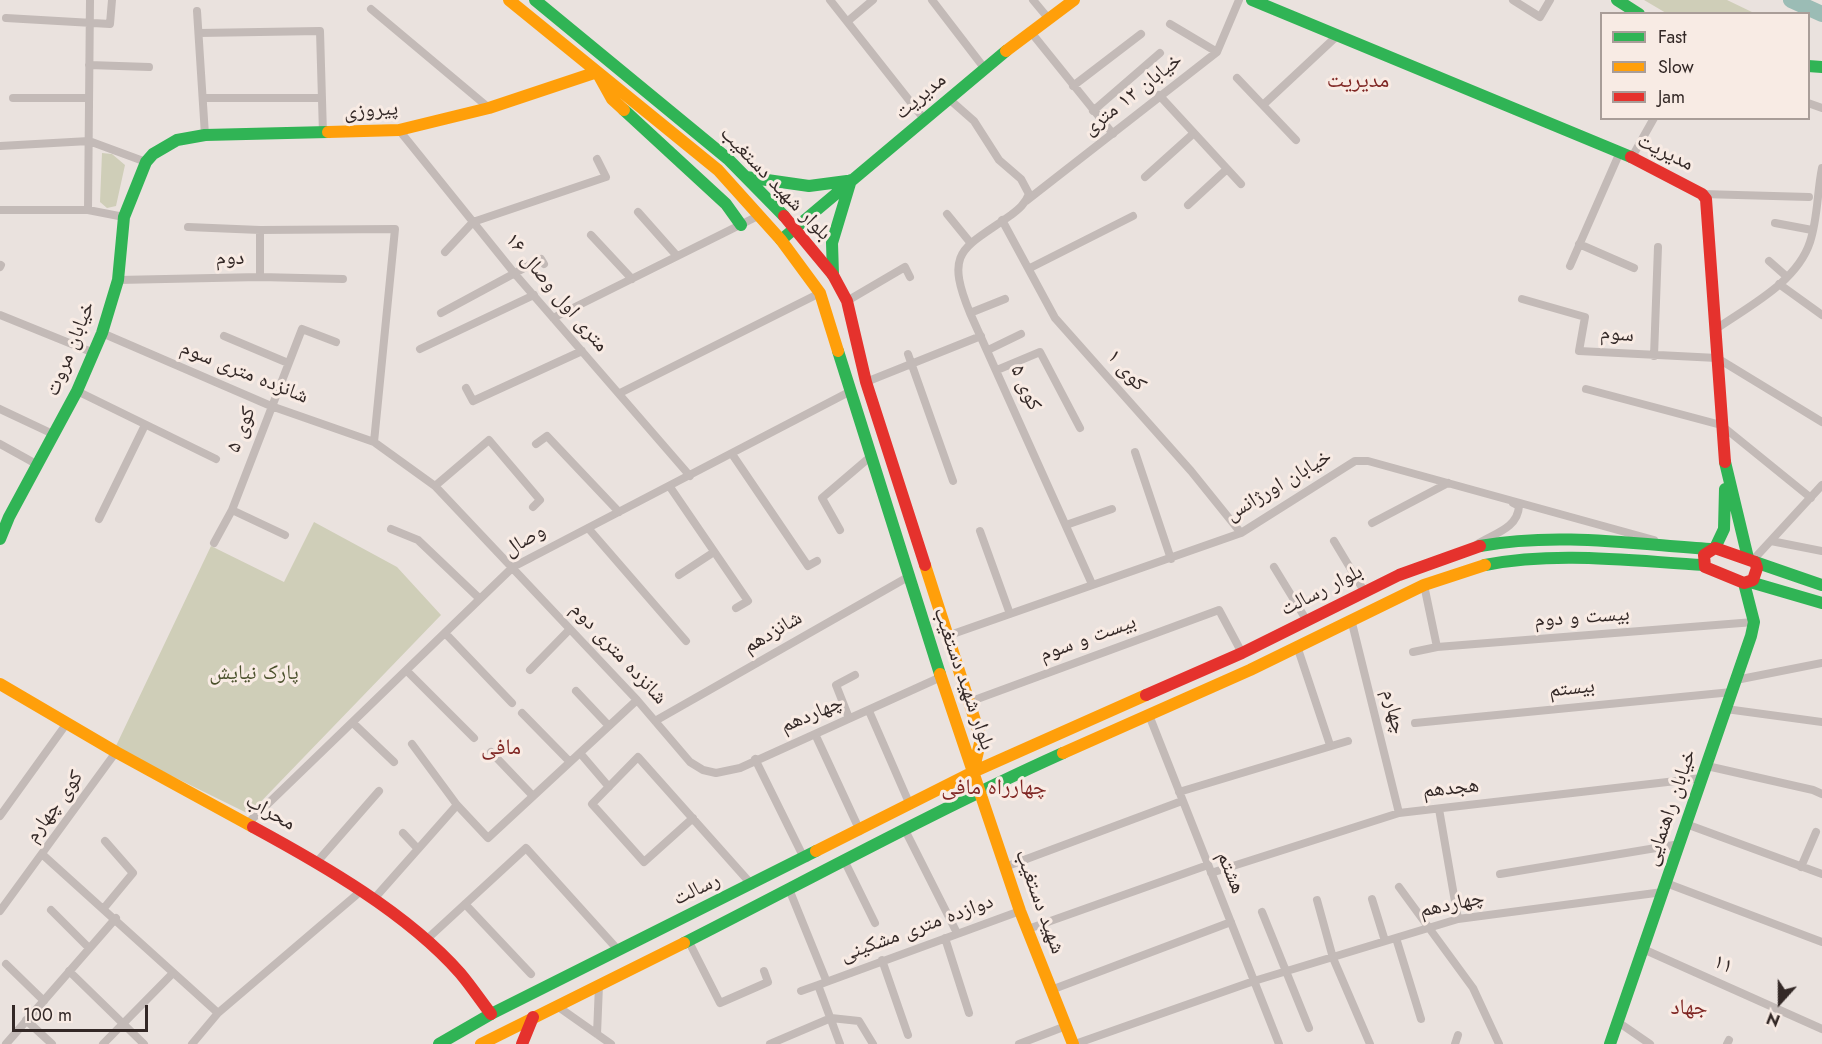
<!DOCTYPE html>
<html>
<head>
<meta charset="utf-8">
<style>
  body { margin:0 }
  #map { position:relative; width:1822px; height:1044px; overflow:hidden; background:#eae2de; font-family:Jost,sans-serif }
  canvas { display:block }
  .legend { position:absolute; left:1600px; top:12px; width:210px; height:108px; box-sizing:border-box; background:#f8ebe4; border:2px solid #a99d98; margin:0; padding:8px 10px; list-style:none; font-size:18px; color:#332826 }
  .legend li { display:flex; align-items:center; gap:12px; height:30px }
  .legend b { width:30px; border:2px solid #a99d98 }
  .north { position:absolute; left:1750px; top:972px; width:60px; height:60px; -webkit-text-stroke:4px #f8ebe4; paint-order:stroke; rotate:201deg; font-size:16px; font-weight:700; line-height:24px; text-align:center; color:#332826 }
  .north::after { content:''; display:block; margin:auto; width:21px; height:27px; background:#332826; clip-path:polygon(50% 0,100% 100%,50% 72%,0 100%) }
  .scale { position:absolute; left:12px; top:1005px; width:136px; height:27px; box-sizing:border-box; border:3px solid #332826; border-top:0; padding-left:8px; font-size:18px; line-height:21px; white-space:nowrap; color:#332826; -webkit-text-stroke:4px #f8ebe4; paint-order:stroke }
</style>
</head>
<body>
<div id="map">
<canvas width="1822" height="1044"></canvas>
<ul class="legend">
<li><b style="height:8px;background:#30b455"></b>Fast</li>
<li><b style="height:8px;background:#ff9f0a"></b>Slow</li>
<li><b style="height:8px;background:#e5322d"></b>Jam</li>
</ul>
<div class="north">N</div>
<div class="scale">100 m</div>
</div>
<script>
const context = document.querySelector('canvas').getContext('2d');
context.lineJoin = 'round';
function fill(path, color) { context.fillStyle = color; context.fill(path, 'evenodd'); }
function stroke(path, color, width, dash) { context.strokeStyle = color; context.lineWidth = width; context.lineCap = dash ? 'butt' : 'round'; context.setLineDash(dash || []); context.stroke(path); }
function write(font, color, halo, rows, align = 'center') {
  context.font = font + ' Jost,"Noto Naskh Arabic",sans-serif'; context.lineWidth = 6; context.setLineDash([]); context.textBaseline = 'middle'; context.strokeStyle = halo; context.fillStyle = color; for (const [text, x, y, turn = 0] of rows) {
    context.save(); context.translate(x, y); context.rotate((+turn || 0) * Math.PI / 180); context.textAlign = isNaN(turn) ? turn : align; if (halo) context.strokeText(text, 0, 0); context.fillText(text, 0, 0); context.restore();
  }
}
fill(new Path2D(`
  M1644,0H1727L1754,13H1666Z
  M102,153L112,154L125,165L116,206L107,208L100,202Z
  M314,522L397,567L441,615L249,814L115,748L211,546L284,582Z`), '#cfceb8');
stroke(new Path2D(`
  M1791,0L1822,14`), '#9bbcb5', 16);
stroke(new Path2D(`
  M830,0L924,119
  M932,0L985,69
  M1033,0L1048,18
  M1513,0L1540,17L1550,0
  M371,9L489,108
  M197,11L205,135
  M6,18L110,24L112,0
  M848,21L873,0
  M1170,24L1217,52
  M1030,31L1113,134
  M199,33L320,31L323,134
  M89,65L149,67
  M1237,78L1296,140
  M1073,86L1141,34
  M1159,95L1241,184
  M13,98H89
  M203,98H322
  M949,99L974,121L999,160L1021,179L1029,194C1025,204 1019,209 1011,215C963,249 944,250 970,313L1092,584
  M1808,103L1822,108
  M1263,105L1338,35
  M1093,111L1160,53
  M399,130L515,274L690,476
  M0,146L89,141L146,162
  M1632,157L1654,118
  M1145,177L1194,133
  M1702,194L1809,197
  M1026,201L1217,52L1239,0
  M1188,205L1227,169
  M0,210H88L124,217
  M88,210L90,0
  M638,212L677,256
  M947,214L969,241
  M1002,220L1055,318L1191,471L1241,533
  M1775,223L1812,230
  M188,227L260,230L395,229L374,442
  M591,235L632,279
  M1579,244L1634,268
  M445,252L473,222L606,177L597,159
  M1769,261L1786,276
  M1570,266L1620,152
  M0,267L1,265
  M1030,268L1133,216
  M260,277V230
  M118,280L260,277L343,279
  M1779,284L1822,315
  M1522,299L1585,317L1579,351L1717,358L1822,422
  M847,301L905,267L910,277
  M441,313L541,259L544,264
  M970,313L1005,299
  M0,315L94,353
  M553,318L758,216
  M1716,329C1749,306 1797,282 1810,242C1818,218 1817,192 1822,168
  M102,333L271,406L374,442L435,486L637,700L690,762L703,770L716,773L740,768L941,677
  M224,336L288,363
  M420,349L534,295
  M988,350L1021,334
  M908,354L953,481
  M1654,356L1658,247
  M997,370L1040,352L1080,428
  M866,382L981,336
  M466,388L473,401L582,351
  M1586,389L1721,425L1811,498
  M77,391L216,459
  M620,393L820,293
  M0,409L55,435
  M0,444L38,465
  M536,444L547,436L619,512
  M1135,452L1171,559
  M732,454L808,566L817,561
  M435,486L489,440L540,500L533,507
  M670,487L748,601L736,608
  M232,510L285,535
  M99,519L145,425
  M1372,523L1448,483
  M1066,525L1112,509
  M588,528L686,641
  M391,529L418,540L480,599
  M840,530L822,498L870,457
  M980,531L1010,614
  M1334,541L1364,591
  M1771,541L1822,551
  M214,543L232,510L302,329L336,342
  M1476,545C1492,534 1518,529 1519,506L1513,503
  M1753,560L1822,485
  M1274,567L1307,621
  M679,575L714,552
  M1424,585L1437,647
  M1351,619L1399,813
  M445,633L512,703
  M947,636L1241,533L1355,461H1368L1654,540
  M1297,646L1330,745
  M1413,652L1437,647L1754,622
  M530,670L570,629
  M407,671L474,738
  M1736,680L1822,663
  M576,691L609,726
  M969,702L1219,610L1242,653
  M1726,709L1822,722
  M869,711L910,805
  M522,713L570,762
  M1149,715L1279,1044
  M849,718L836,685L855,675
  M655,721L908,577
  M353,723L394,762
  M1415,723L1732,692
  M815,734L860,831
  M412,744L457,805L488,838L637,700
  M491,752L533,796
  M580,753L609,787
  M755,759L801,852L807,858
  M1707,766L1813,790L1822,794
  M1179,792L1348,741
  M1439,809L1458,919
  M0,816L67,723
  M693,818L644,862L592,804L638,757L752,885
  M248,823L513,567L849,392
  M1686,824L1822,874
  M905,830L957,933
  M403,833L418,849
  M43,855L218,1013L361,891
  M317,862L379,791
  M845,862L875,923
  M1005,867L1182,801
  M1801,867L1816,832
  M1211,873L1399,813L1702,778
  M1500,874L1680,844
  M1666,883L1822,942
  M1399,887L1473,988L1499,1044
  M789,889L826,980
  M1372,899L1385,941
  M373,900L457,805
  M1317,900L1333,958L1370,1044
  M465,904L531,974
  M104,908L133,873L105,841
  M51,910L89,948
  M0,911L116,752
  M1262,912L1309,1028
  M1028,929L1208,865
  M945,938L969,1013
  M1396,938L1421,1019
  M426,940L526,848L619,951
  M688,940L720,1003L768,982L764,971
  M1643,949L1822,1029
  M882,960L908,1035
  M6,964L44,1001
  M69,971L144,1044
  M1051,990L1231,922
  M801,991L818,985
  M557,1006L611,1044
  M26,1020L52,1044
  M1618,1022L1650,1044
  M597,1034L599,985
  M6,1044L116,918
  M103,1044L173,973
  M192,1044L218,1013
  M770,1044L831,1018L859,1021L873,1044
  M840,1044L818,985L1020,911
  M1019,1044L1066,1026
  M1075,1044L1254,981L1458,919L1663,892
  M1455,1044L1458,1035
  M1727,1044L1729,1040`), '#c3bab7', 8);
stroke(new Path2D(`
  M535,0L728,159L784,216
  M1252,0L1631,157
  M1617,0L1639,14
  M1808,66L1822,67
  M624,110L726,204L741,225
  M746,177L809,186L847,181
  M781,240L1006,51
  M833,275L832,243L851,180
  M838,351L940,674
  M1725,462L1748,558
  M0,539L9,517L77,391L102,333L118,280L124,217L146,162L153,154L177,140L205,135L328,132
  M1480,546C1556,532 1634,544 1710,549
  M1715,548L1724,529L1725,489
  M1755,562L1822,585
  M1485,565C1557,551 1631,561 1704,565
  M1750,582L1822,603
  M684,943C810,879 934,811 1063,753
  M439,1044L491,1014L816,851
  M1610,1044L1751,636L1754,622L1744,583`), '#30b455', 12);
stroke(new Path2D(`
  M509,0L718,170L781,240L820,293L838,351
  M1006,51L1074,0
  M328,132L399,130L489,108L597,72L612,99L624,110
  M925,565L981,739L973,772
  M940,674L1020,911L1073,1044
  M0,684L116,752L253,827
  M1063,753L1250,670L1424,585L1485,565
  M816,851L973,772L1146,695
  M481,1044L684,943`), '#ff9f0a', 12);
stroke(new Path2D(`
  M1631,157L1702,194L1706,199L1725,462
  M784,216L833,275L847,301L866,382L925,565
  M1715,548L1755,562L1757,568L1753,580L1744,583L1705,567L1704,555Z
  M1146,695L1242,653L1399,575L1480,546
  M253,827C323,865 407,913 460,973C471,986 481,1001 491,1014
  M522,1044L533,1017`), '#e5322d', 12);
write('21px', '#332826', '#f8ebe4', [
  ["خیابان ۱۲ متری",1133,95,-38],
  ["مدیریت",921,97,-40],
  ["پیروزی",371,111,-4],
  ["مدیریت",1665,153,26],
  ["بلوار شهید دستغیب",775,184,46],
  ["دوم",230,259,-1],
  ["۱۶ متری اول وصال",556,293,50],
  ["سوم",1617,335,4],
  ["خیابان مروت",71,349,-68],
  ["کوی ۱",1126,371,48],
  ["شانزده متری سوم",244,373,22],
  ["کوی ۵",1025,388,66],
  ["کوی ۵",242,430,-69],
  ["خیابان اورژانس",1279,486,-31],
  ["وصال",525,541,-30],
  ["بلوار رسالت",1322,591,-27],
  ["بیست و دوم",1582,618,-4],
  ["شانزدهم",773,633,-30],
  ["بیست و سوم",1088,639,-20],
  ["شانزده متری دوم",618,654,47],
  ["بلوار شهید دستغیب",963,679,71],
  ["بیستم",1572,689,-6],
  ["چهارم",1393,712,76],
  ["چهاردهم",812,715,-23],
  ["هجدهم",1451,789,-6],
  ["کوی چهارم",55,807,-54],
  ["خیابان راهنمایی",1671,808,-71],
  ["محراب",270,813,29],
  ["هشتم",1230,873,68],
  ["رسالت",697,890,-26],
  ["شهید دستغیب",1039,902,70],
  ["چهاردهم",1452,905,-12],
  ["دوازده متری مشکینی",917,929,-20],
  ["۱۱",1723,965,24]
]);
write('21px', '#4a502b', '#f8ebe4', [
  ["پارک نیایش",254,674]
]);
write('22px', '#7f2623', '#f8ebe4', [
  ["مدیریت",1358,82],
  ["مافی",501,749],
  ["چهارراه مافی",994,789],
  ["جهاد",1689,1009]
]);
</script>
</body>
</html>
